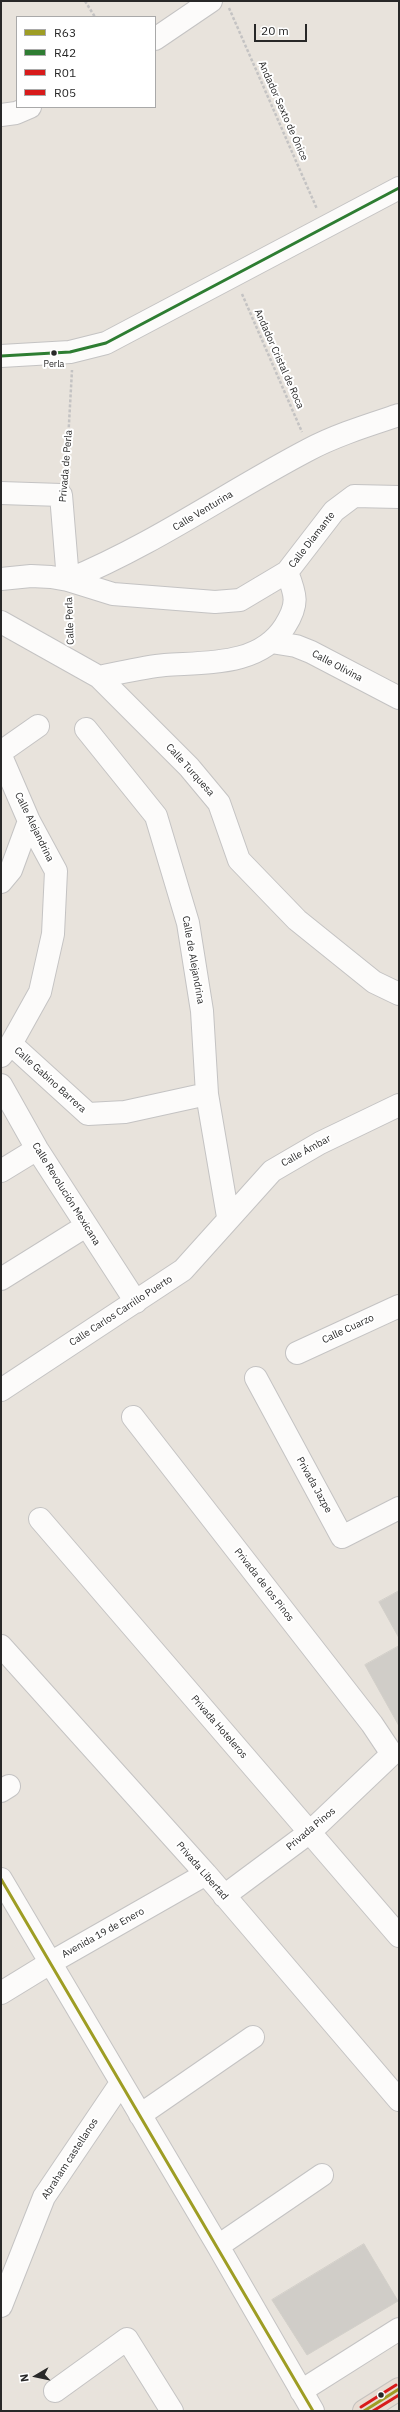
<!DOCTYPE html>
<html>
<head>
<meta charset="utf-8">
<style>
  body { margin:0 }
  #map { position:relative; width:400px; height:2412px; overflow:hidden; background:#e8e3dc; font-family:"IBM Plex Sans",sans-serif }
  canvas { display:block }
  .frame { position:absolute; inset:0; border:2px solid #282828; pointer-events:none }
  .legend { position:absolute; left:16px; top:16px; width:140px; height:92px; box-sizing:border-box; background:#fff; border:1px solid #a9a9a9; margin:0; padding:5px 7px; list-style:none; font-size:12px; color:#282828 }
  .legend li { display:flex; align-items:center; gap:8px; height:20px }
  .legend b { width:20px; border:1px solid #a9a9a9 }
  .north { position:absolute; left:16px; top:2356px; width:40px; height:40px; -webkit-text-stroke:3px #fff; paint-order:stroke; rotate:261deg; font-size:11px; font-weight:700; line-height:16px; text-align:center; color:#282828 }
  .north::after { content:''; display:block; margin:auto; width:14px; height:18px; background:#282828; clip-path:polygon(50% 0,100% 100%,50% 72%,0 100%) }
  .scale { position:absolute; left:254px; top:24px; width:53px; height:18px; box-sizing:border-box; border:2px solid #282828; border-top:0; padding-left:5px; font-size:12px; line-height:14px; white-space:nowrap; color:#282828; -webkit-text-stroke:3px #fff; paint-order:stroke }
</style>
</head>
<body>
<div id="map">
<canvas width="400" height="2412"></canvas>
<div class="frame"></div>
<ul class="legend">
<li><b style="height:5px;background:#9e9d24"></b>R63</li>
<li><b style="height:5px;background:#2e7d32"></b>R42</li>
<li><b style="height:5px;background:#d81b1b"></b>R01</li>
<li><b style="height:5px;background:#d81b1b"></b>R05</li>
</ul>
<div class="north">N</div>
<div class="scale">20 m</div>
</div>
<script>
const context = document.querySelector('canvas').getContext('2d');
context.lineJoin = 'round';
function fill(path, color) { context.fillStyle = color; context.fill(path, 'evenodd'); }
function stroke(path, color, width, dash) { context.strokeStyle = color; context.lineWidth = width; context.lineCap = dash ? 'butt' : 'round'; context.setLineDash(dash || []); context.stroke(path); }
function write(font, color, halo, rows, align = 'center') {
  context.font = font + ' "IBM Plex Sans",sans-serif'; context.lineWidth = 4; context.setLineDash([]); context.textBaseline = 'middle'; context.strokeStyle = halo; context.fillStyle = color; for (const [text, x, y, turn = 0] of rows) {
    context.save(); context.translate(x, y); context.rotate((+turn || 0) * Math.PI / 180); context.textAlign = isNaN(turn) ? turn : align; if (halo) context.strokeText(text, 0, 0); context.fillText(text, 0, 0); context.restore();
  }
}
const building = new Path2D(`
  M399,1591V1638L379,1602Z
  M399,1646V1726L365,1665Z
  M364,2244L398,2301L307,2355L272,2300Z`);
fill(building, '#d0cdc8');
stroke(building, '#d2cfc9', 1);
const minor = new Path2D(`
  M155,39L211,1
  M1,115L16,113L30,107
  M1,356L70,352L106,343L399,188
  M1,493L61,495L68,580
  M1,579L31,576L51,577L68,580L113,594L215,602L240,600L287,572
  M68,580C155,544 226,493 308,450C336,435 369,425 399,415
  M1,622L99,677L189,767L219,803L239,860L297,920L374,982L399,994
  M271,642L296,646L311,652L399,698
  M99,677C120,673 143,667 165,665C207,662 260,666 285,626C299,604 296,595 287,572L334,511L354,496L399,497
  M86,729L156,816L188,923L202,1011L207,1094L228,1217
  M1,752L38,726
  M1,756L29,821L56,871L53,934L40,992L11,1044L1,1056
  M1,882L11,870L29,821
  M11,1044L88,1114L125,1112L207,1094
  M1,1085L37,1149L136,1302
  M1,1171L37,1149
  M1,1279L86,1226
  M297,1353L399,1306
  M256,1378L342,1537L399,1508
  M1,1390L183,1270L272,1171L320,1143L399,1105
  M133,1417L372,1724L392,1754L310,1832L224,1896
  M40,1519L399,1936
  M1,1646L206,1874L399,2100
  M1,1791L9,1786
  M1,1879L218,2246L313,2411
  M1,1993L50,1963L206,1874
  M140,2115L253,2037
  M218,2246L322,2175
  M1,2306L44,2197L121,2083
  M55,2391L127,2339L172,2411
  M301,2391L399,2329`);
const highway = new Path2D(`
  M364,2411L399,2389`);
stroke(minor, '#c4c3c3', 24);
stroke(highway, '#c4c2bf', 24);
stroke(new Path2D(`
  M85,1L95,17
  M229,8L317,209
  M242,294L302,432
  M64,477L67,459L72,370
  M69,601L71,640`), '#c4c3c3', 2.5, [3, 2]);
stroke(minor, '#fcfbfa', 22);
stroke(highway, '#e8dcd2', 22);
stroke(new Path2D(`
  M1,1879L313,2411
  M364,2411L399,2389`), '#9e9d24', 3);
stroke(new Path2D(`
  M1,356L70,352L106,343L399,188`), '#2e7d32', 3);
stroke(new Path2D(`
  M373,2411L399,2395`), '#d81b1b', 3);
stroke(new Path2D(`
  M361,2407L396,2385`), '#d81b1b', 3);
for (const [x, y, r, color] of [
  [54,353,3.5,"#282828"],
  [381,2395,3.5,"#282828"]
]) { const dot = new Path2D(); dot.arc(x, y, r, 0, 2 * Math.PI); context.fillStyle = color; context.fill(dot); stroke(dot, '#fff', 1.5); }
write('9px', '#282828', '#fff', [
  ["Perla",54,364]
]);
write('10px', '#282828', '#fff', [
  ["Andador Sexto de Ónice",283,111,66],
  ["Andador Cristal de Roca",279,359,66],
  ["Privada de Perla",66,466,-85],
  ["Calle Venturina",203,511,-31],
  ["Calle Diamante",312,540,-52],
  ["Calle Perla",70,621,-92],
  ["Calle Olivina",337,666,28],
  ["Calle Turquesa",190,770,48],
  ["Calle Alejandrina",34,827,64],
  ["Calle de Alejandrina",193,960,80],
  ["Calle Gabino Barrera",50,1080,42],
  ["Calle Ámbar",306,1151,-29],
  ["Calle Revolución Mexicana",66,1194,58],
  ["Calle Carlos Carrillo Puerto",121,1311,-33],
  ["Calle Cuarzo",348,1329,-25],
  ["Privada Jazpe",314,1485,61],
  ["Privada de los Pinos",264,1585,52],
  ["Privada Hoteleros",219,1727,49],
  ["Privada Pinos",311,1829,-40],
  ["Privada Libertad",202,1871,49],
  ["Avenida 19 de Enero",103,1933,-29],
  ["Abraham castellanos",70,2159,-57]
]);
</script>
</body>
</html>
